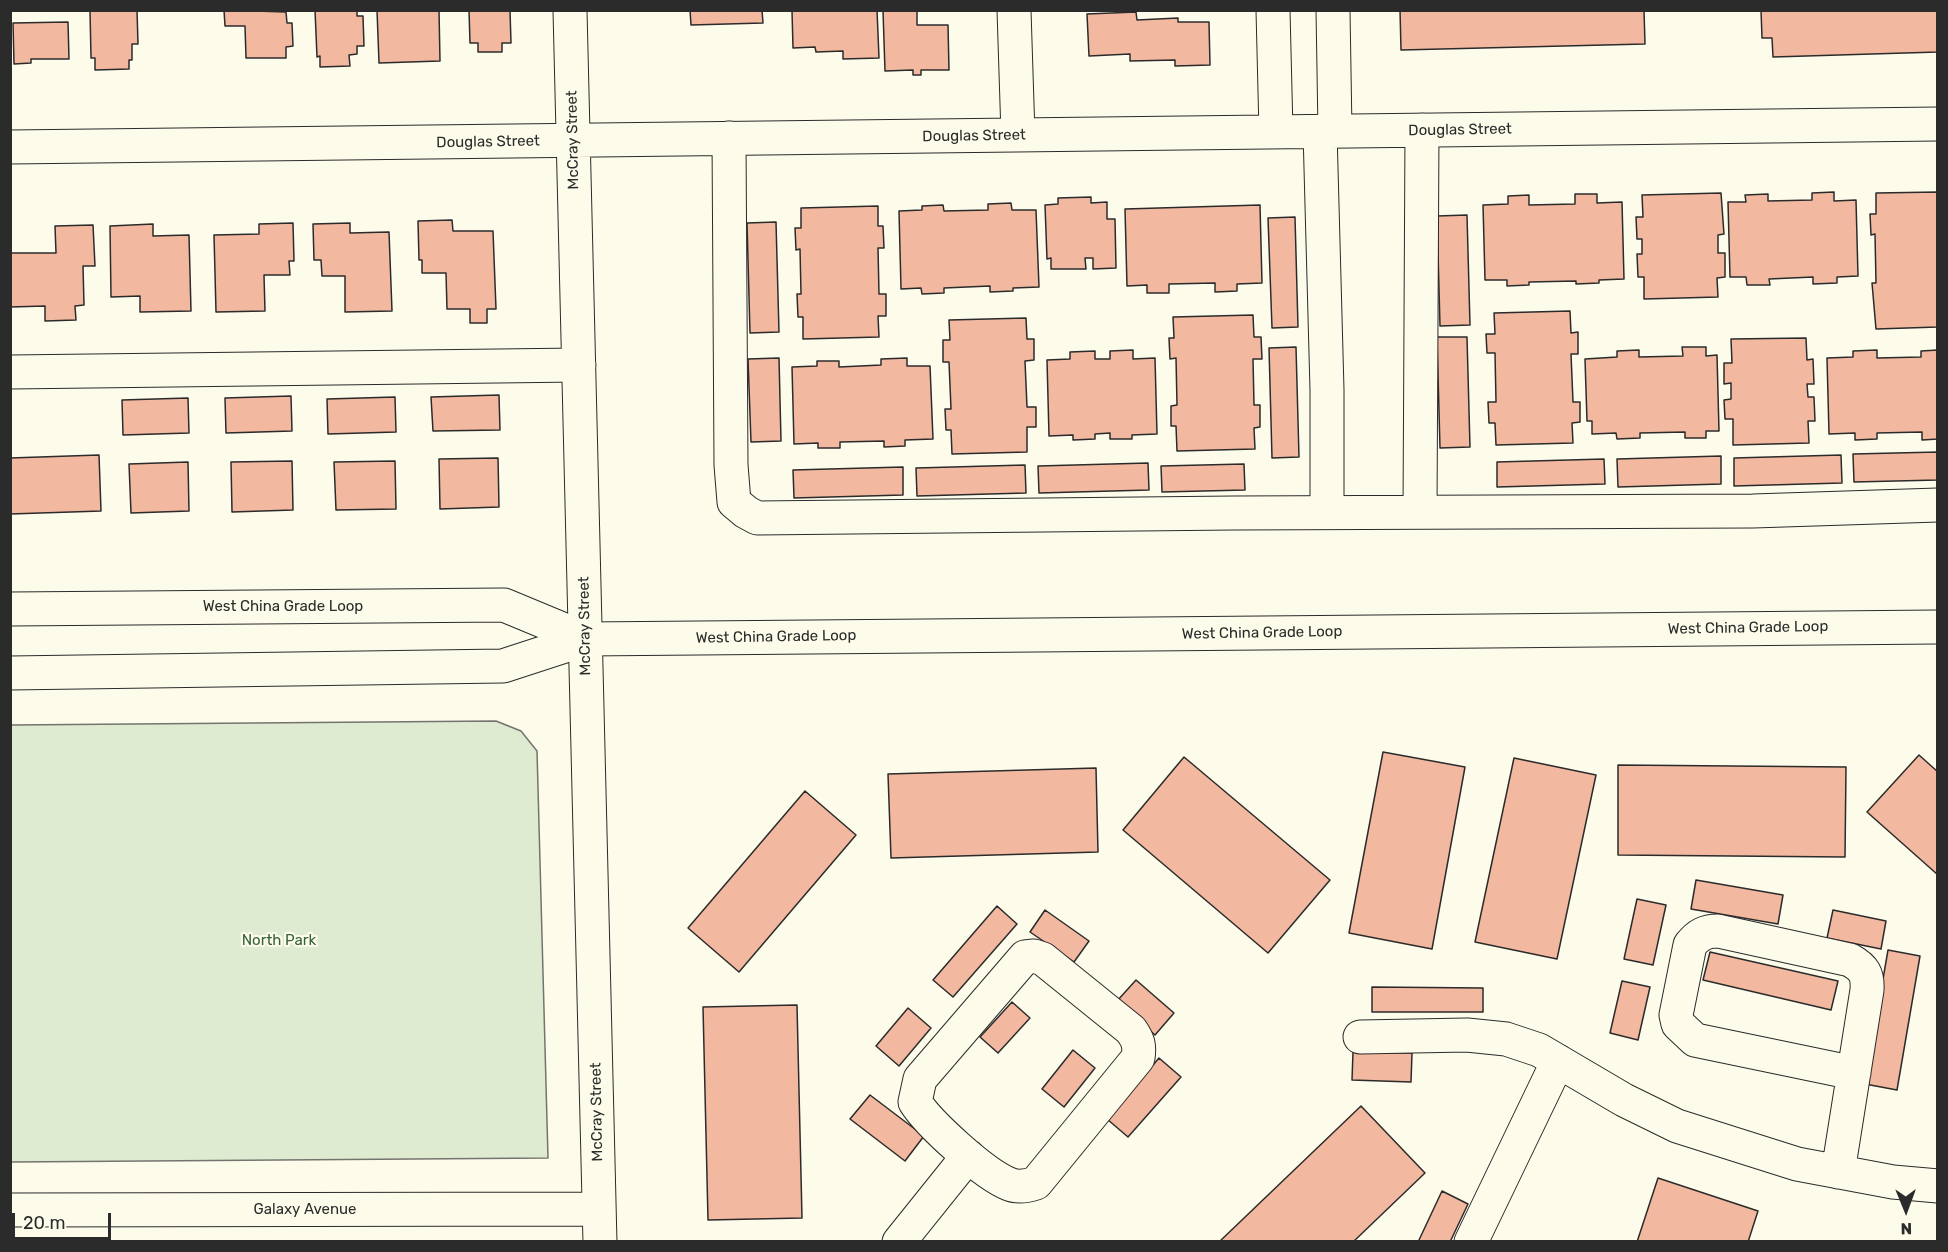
<!DOCTYPE html>
<html>
<head>
<meta charset="utf-8">
<style>
  body { margin:0 }
  #map { position:relative; width:1948px; height:1252px; overflow:hidden; background:#fdfbea; font-family:Rubik,sans-serif }
  canvas { display:block }
  .frame { position:absolute; inset:0; border:12px solid #2b2b2b; pointer-events:none }
  .north { position:absolute; left:1876px; top:1180px; width:60px; height:60px; -webkit-text-stroke:4px #fdfbea; paint-order:stroke; rotate:179deg; font-size:16px; font-weight:700; line-height:24px; text-align:center; color:#2b2b2b }
  .north::after { content:''; display:block; margin:auto; width:21px; height:27px; background:#2b2b2b; clip-path:polygon(50% 0,100% 100%,50% 72%,0 100%) }
  .scale { position:absolute; left:12px; top:1213px; width:99px; height:27px; box-sizing:border-box; border:3px solid #2b2b2b; border-top:0; padding-left:8px; font-size:18px; line-height:21px; white-space:nowrap; color:#2b2b2b; -webkit-text-stroke:4px #fdfbea; paint-order:stroke }
</style>
</head>
<body>
<div id="map">
<canvas width="1948" height="1252"></canvas>
<div class="frame"></div>
<div class="north">N</div>
<div class="scale">20 m</div>
</div>
<script>
const context = document.querySelector('canvas').getContext('2d');
context.lineJoin = 'round';
function fill(path, color) { context.fillStyle = color; context.fill(path, 'evenodd'); }
function stroke(path, color, width, dash) { context.strokeStyle = color; context.lineWidth = width; context.lineCap = dash ? 'butt' : 'round'; context.setLineDash(dash || []); context.stroke(path); }
function write(font, color, halo, rows, align = 'center') {
  context.font = font + ' Rubik,sans-serif'; context.lineWidth = 4.5; context.setLineDash([]); context.textBaseline = 'middle'; context.strokeStyle = halo; context.fillStyle = color; for (const [text, x, y, turn = 0] of rows) {
    context.save(); context.translate(x, y); context.rotate((+turn || 0) * Math.PI / 180); context.textAlign = isNaN(turn) ? turn : align; if (halo) context.strokeText(text, 0, 0); context.fillText(text, 0, 0); context.restore();
  }
}
const green = new Path2D(`
  M496,721L521,731L537,751L548,1158L11,1162V725Z`);
fill(green, '#deebd1');
stroke(green, '#74746e', 1.5);
const building = new Path2D(`
  M90,10H137L138,44H132V60H129V69L95,70V58H91Z
  M224,10L286,12L287,23H292L293,46L286,47V58H246L245,26H225Z
  M315,10H357V16H363L364,46H357V54L349,55L350,66L320,67V56L317,57Z
  M377,10H439L440,61L379,63Z
  M469,10H510L511,43H502V52H478V43H470Z
  M690,10H762L763,23L691,25Z
  M877,10L879,58L843,59V51L816,52L815,47L793,48L792,11Z
  M917,10V25H948L949,70H921V75H913V70L885,71L883,11Z
  M1400,10H1644L1645,44L1401,50Z
  M1761,10H1938V52L1773,57L1772,38H1762Z
  M1136,12L1137,20L1178,18V22H1209L1210,65L1175,66V60L1130,61V54L1089,56L1087,14Z
  M68,22L69,59H31V63L14,64L13,23Z
  M1834,192V201L1856,200L1858,276L1837,277V283L1813,284V277L1769,279L1770,285H1747L1746,277H1730L1728,202H1746L1745,195L1768,194V201L1812,200V193Z
  M1938,192V327L1876,329L1872,283H1876L1875,234L1871,235L1870,214H1876V193Z
  M1721,193L1724,234L1718,235V253H1725V277L1717,278L1718,297L1644,299V277H1638L1637,254H1642V239H1637L1636,217H1643L1642,195Z
  M1575,194H1597V203L1622,202L1624,279L1599,280V283L1576,284V281L1529,282V285L1507,286V280H1485L1483,205L1508,204V196L1529,195V205L1575,204Z
  M1091,197V203L1107,202V219H1115L1116,268L1093,269V258H1085L1086,269H1051V258L1047,259L1045,205L1058,204V198Z
  M1011,203L1012,210H1036L1039,287L1013,288V291L990,292V286L944,288V293L922,294L921,288L901,289L899,211L922,210V206L943,205L944,211L988,210V204Z
  M1260,205L1262,283L1237,284V291L1215,292V283L1169,284V293H1147V285L1127,286L1125,209Z
  M878,206V226H883L884,248H878L879,294H886V316H878L879,337L803,339V317H798L797,294H801L800,249L796,250L795,228H801V208Z
  M1467,215L1470,325L1440,326L1437,216Z
  M1295,217L1298,327L1272,328L1268,218Z
  M452,220L453,231H493L496,309H487V323H470V309H447L446,273H422V260H419L418,221Z
  M776,222L779,332L750,333L747,223Z
  M293,223L294,261H289L290,275H264L265,311L216,312L214,235L259,234V224Z
  M350,223V233L389,232L392,311L345,312V276H322L321,260H314L313,224Z
  M153,224V236L189,235L191,311L140,312V296L111,297L110,226Z
  M93,225L95,266H83L84,305L75,306L76,320L45,321V306L10,307V253H56L55,226Z
  M1570,311L1571,333L1578,332V354H1571L1573,402H1580V422L1572,423L1573,443L1496,445L1495,423H1489L1488,402H1496L1495,353H1487L1486,334H1495L1494,313Z
  M1253,315L1254,337H1261L1262,359H1253L1254,405H1260V427L1254,428L1255,449L1177,451L1176,426H1171V406L1177,405L1176,358L1170,359L1169,338H1174L1173,317Z
  M1026,318L1027,339H1034V360L1025,361L1027,407H1036V427H1027V452L952,454L951,430H946L945,409H951L949,362H943V340H950L949,320Z
  M1437,337H1467L1470,447L1440,448Z
  M1806,338L1807,360L1813,359L1814,384H1807L1808,397H1814L1815,421H1808L1809,443L1733,445V419H1725L1724,400L1731,399V383L1724,384V363H1732L1731,339Z
  M1296,347L1299,457L1272,458L1269,348Z
  M1682,347H1706V356L1717,355L1719,431H1706V438H1685V432L1640,433V438L1617,439L1616,433L1592,434V421H1587L1585,359L1617,357V351L1639,350V357L1683,356Z
  M1133,350V359L1155,358L1157,434L1132,435V439H1110V433L1095,434V439L1073,440V435L1049,436L1047,360L1070,359V352L1095,351V359H1110V351Z
  M1877,350V358L1921,357V351L1938,350V439L1922,440V432L1877,433V439L1855,440V433L1829,434L1827,358L1853,357V351Z
  M779,358L781,441L751,442L748,359Z
  M907,358V366H930L933,439L905,440V446L884,447V441L840,442V448H818V443L794,444L792,367L817,366V361H839V367L881,365V359Z
  M499,395L500,430L433,431L431,397Z
  M291,396L292,431L226,433L225,398Z
  M395,397L396,432L328,434L327,399Z
  M188,398L189,433L123,435L122,400Z
  M1938,452V480L1854,482L1853,454Z
  M99,455L101,511L10,514V458Z
  M1841,455L1842,483L1734,486V458Z
  M1721,456V484L1618,487L1617,459Z
  M498,458L499,507L440,509L439,459Z
  M1604,459L1605,484L1497,487V462Z
  M292,461L293,510L232,512L231,462Z
  M395,461L396,509L336,510L334,462Z
  M188,462L189,511L131,513L129,464Z
  M1148,463L1149,490L1039,493L1038,466Z
  M1244,464L1245,490L1162,492L1161,466Z
  M1025,465L1026,493L917,496L916,468Z
  M903,467V495L794,498L793,470Z
  M1383,752L1465,767L1432,949L1349,933Z
  M1919,755L1938,772V875L1867,812Z
  M1184,757L1330,880L1268,953L1123,830Z
  M1514,758L1596,775L1557,959L1475,942Z
  M1618,765L1846,767L1845,857L1618,855Z
  M1096,768L1098,852L891,858L888,774Z
  M805,791L856,835L739,972L688,928Z
  M1696,880L1783,895L1778,924L1691,909Z
  M1637,899L1666,905L1653,965L1624,959Z
  M997,906L1017,924L953,997L933,980Z
  M1045,910L1089,941L1074,962L1030,932Z
  M1833,910L1886,921L1881,949L1827,938Z
  M1888,950L1920,956L1897,1090L1865,1084Z
  M1710,952L1838,981L1831,1010L1703,980Z
  M1136,980L1174,1013L1155,1035L1117,1001Z
  M1622,981L1650,987L1638,1040L1610,1033Z
  M1372,987L1483,988V1012H1372Z
  M1012,1002L1030,1018L998,1053L980,1037Z
  M797,1005L802,1218L708,1220L703,1007Z
  M908,1008L931,1028L899,1066L876,1046Z
  M1073,1050L1095,1068L1064,1107L1042,1089Z
  M1353,1052L1412,1053L1411,1082L1352,1080Z
  M1159,1058L1181,1077L1128,1137L1107,1119Z
  M870,1095L924,1136L905,1161L850,1119Z
  M1361,1106L1425,1173L1353,1242H1219Z
  M1658,1178L1758,1211L1748,1242H1637Z
  M1442,1191L1468,1204L1450,1242H1421L1419,1240Z`);
fill(building, '#f2b8a0');
stroke(building, '#2b2b2b', 1.5);
const minor = new Path2D(`
  M570,10L600,1242
  M1014,10L1018,135
  M1273,10L1276,132
  M1333,10L1335,131
  M1320,131L1327,390V512
  M729,138L731,465L734,502L746,512L757,518L1234,513L1753,511L1938,505
  M10,147L1938,124
  M10,372L579,365
  M1420,512L1422,130
  M1034,956L1043,959L1131,1030C1138,1040 1140,1045 1138,1058L1036,1183C1027,1186 1018,1188 1009,1184C984,1174 929,1124 915,1102L920,1079L1025,957Z
  M1360,1037L1467,1035L1506,1039L1539,1050L1624,1100L1677,1126L1797,1164L1893,1182L1938,1186
  M1838,1172L1867,990C1868,974 1864,968 1850,960L1718,931C1705,931 1698,935 1690,945L1676,1015L1678,1024L1695,1040L1854,1073
  M10,1210L599,1209
  M899,1242L968,1156
  M1471,1242L1558,1061`);
const major = new Path2D(`
  M10,609L504,605L586,639
  M10,673L503,666L586,639L1938,627`);
stroke(minor, '#2b2b2b', 35);
stroke(major, '#2b2b2b', 35);
stroke(minor, '#fdfbea', 33);
stroke(major, '#fdfbea', 33);
write('15px', '#2b2b2b', '#fdfbea', [
  ["Douglas Street",1460,130,-1],
  ["Douglas Street",974,136,-1],
  ["McCray Street",573,140,-91],
  ["Douglas Street",488,142,-1],
  ["West China Grade Loop",283,607],
  ["McCray Street",585,626,-91],
  ["West China Grade Loop",1748,628,-1],
  ["West China Grade Loop",1262,633,-1],
  ["West China Grade Loop",776,637,-1],
  ["McCray Street",597,1112,-91],
  ["Galaxy Avenue",305,1210]
]);
write('15px', '#34623c', '#fdfbea', [
  ["North Park",279,941]
]);
</script>
</body>
</html>
